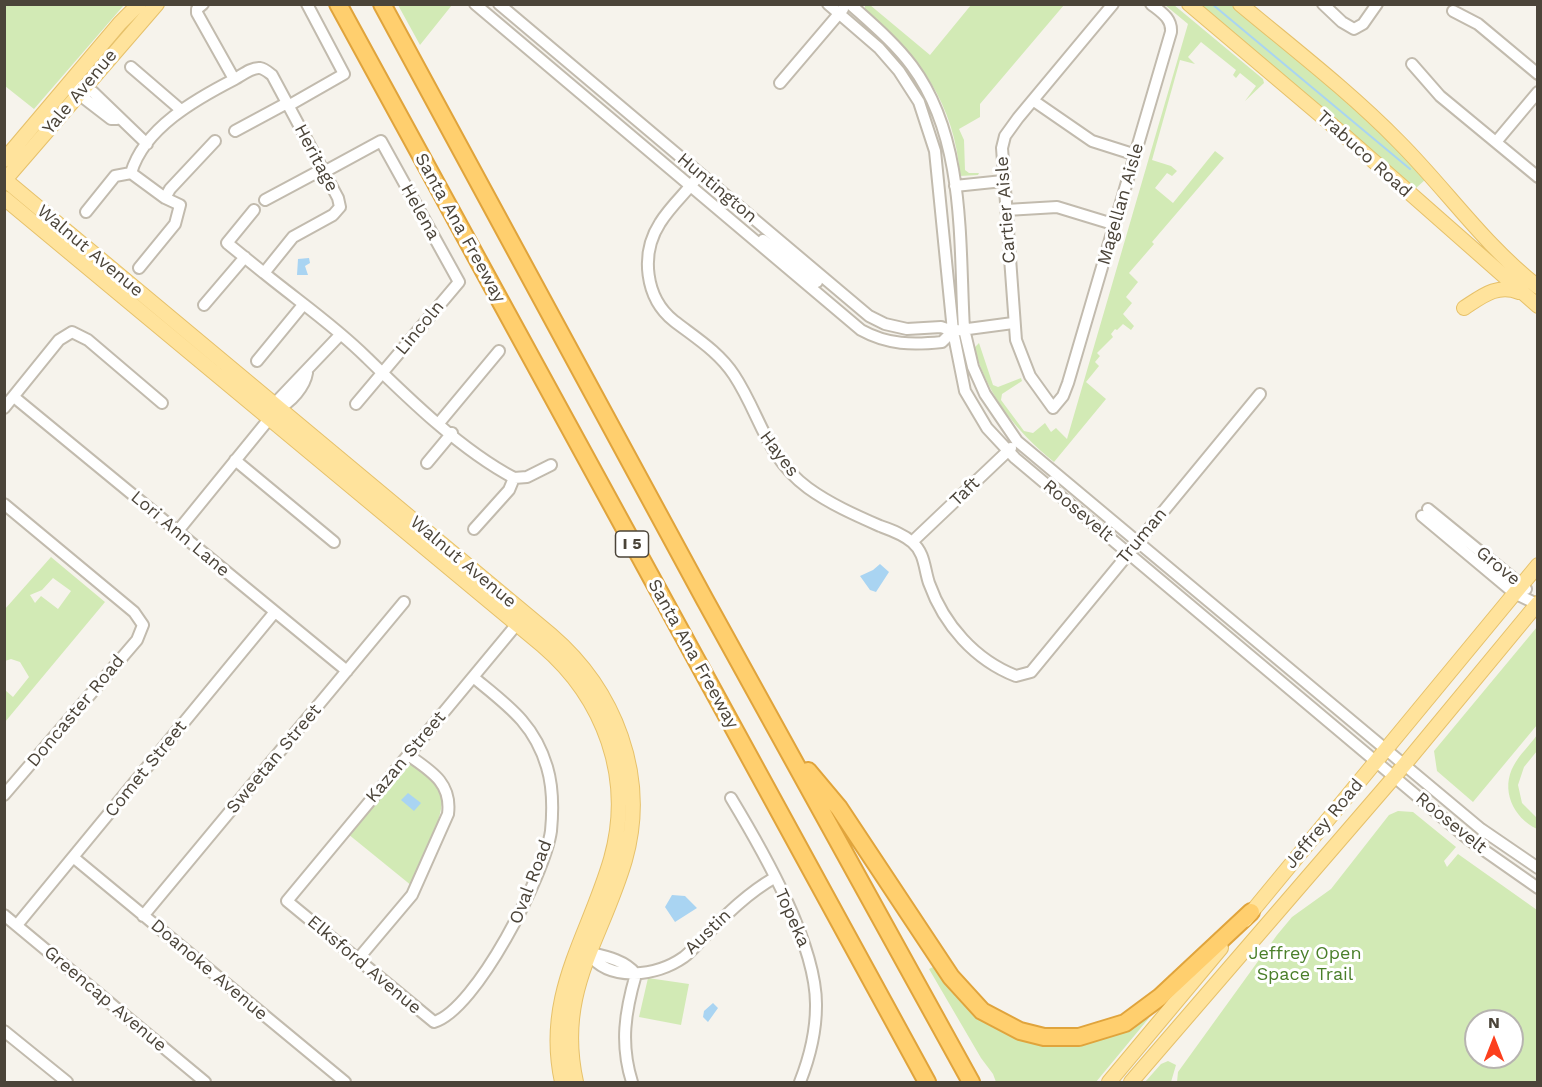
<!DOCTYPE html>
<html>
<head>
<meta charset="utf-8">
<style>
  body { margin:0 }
  #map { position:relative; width:1542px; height:1087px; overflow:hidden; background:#f6f3ec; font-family:"Work Sans",sans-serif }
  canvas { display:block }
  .frame { position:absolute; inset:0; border:6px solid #4b4439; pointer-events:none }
  .north { position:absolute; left:1464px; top:1009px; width:60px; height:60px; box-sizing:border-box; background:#fff; border:2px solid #b7b4b0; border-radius:50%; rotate:0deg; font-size:16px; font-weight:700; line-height:24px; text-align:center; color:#4b4439 }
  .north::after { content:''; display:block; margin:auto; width:21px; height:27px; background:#fc3f1d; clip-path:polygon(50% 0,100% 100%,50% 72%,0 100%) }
</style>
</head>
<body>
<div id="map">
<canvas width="1542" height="1087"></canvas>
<div class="frame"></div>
<div class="north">N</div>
</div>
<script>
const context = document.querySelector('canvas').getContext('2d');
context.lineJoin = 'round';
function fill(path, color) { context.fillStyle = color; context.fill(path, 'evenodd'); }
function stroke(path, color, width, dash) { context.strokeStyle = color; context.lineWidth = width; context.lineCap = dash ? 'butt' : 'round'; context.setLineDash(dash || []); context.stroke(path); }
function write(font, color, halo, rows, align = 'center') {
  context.font = font + ' "Work Sans",sans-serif'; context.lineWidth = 6; context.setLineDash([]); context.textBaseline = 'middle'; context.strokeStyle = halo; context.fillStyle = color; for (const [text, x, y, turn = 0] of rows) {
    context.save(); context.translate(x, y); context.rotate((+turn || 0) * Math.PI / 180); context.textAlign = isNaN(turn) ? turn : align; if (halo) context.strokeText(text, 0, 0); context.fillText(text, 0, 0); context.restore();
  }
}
fill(new Path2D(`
  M4,5L5,4L124,5L34,109L5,86Z
  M398,5H452L420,45Z
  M865,5H870L930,55L971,5H1064L980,104V117L959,129L964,140L965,170L969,173H979L978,175L960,176C955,104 919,55 865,10Z
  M1165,5H1174L1263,79L1264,83L1245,101L1256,86L1240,73L1236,78L1233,75L1236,70L1201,42L1188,57L1195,64L1180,60L1152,160L1171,166L1177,171L1172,176L1167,173L1155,188L1173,203L1215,151L1224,158L1152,242L1154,244L1129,273L1138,282L1126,297L1132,303L1123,314L1134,326L1131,330L1123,324L1117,330L1115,329L1111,334L1113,337L1097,353L1100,356L1095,362L1099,366L1086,382L1106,399L1054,462C1015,430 988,396 974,348L979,343L993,385L998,387L1021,378L1022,381L1002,394L1001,400L1024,431L1033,433L1045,423L1051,432L1056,428L1067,439L1188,24Z
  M1194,5H1232L1348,102L1384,134L1426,179L1415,189L1412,187Z
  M51,557L105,602L5,722V690L13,697L29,677L20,662L11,659L5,661V609ZM53,578L71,591L58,609L41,596L35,603L30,595L42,590Z
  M1537,627V725L1473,802L1437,771L1434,751Z
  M1537,735V751L1524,767L1518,785L1522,803L1537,818V829C1513,818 1500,789 1514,765C1520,754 1530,745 1537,735Z
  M410,762C421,769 433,778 440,790C450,807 420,867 412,886L348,834Z
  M1398,811L1413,812L1456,847L1444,861L1447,867L1458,854L1537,910V1082H1177L1178,1072L1277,935L1292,917L1331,889L1389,815ZM1476,1021H1512V1057H1476Z
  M937,965L1025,1038L1149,1018L1096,1082H996L993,1074L981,1058L929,969Z
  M648,978L689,984L681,1025L639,1017Z
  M1168,1061L1176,1065L1171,1082H1145L1161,1064Z`), '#d2eab5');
fill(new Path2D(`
  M309,258L310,263L305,266L308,275H297L298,259Z
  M880,564L889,572L876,592L870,590L860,576L873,570Z
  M408,793L421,803L414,811L401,800Z
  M672,895L685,896L697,908L675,922L665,907Z
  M713,1003L718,1008L708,1022L703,1017L704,1011Z`), '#a9d4f2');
stroke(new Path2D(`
  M1212,4L1410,169`), '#a9d4f2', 2);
const minor = new Path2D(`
  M203,4L197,9V13L234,79
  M475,4L861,330C888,345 913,345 942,342L953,331
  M499,4L869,316L885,324L907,329L941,327L953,331L1013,323
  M828,4L879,48L899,71L919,102L935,151L953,331L965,391L987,428L1015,458L1468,839L1538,888
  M850,4C871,23 895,43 912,66C966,139 959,242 964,329L973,367L985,394L1017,441L1481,829L1538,868
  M1113,4L1018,118L1005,136L1002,148L1016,340L1030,376L1053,408L1063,396L1068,383L1171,32C1172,18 1161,12 1151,4
  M1323,4L1342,22L1354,29L1363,24L1377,4
  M1453,11L1478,24L1538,74
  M1412,64L1440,96L1538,177
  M131,67L181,110
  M780,83L843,9
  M78,86L85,99L111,119H117
  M82,89L93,92L147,144
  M1034,101L1092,141L1136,155
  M288,106L344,74L307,4
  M235,131L287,103
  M1496,142L1538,92
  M324,172L381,141L459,282L356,404
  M700,174C688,191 671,205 660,223C640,254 645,298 674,321C696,338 719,352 734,375C761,416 765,456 808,488C830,504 855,515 880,526C891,530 903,534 912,542C925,553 924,568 929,583C944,625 975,660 1016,676L1031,672L1260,394
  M955,186L1003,181
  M165,198L170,189L215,141
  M265,200L323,169
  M254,210L227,243L264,273
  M1006,210L1057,207L1116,225
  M86,212L115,176L131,173
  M763,240L817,282
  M139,268L175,224L180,205L165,198L131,173C144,128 196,99 235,79C242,75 252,67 260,68C265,69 268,72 272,75L338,198L340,207L333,215L293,237L264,273C297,300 335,326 366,357C409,399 461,450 514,478
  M204,305L245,257
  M257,361L303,305
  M14,397L347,671
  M4,408L59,340L72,332L88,340L162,403
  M278,408L279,399L340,335
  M439,423L499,351
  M235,460L334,542
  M427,463L452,433
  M514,478L527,477L551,465
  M4,504L134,612L143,625L137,640L4,795
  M1428,509L1526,589
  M1422,516L1514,593L1537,604
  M474,529L509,490L514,478
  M177,532L278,408C291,403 305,386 307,373
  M912,542L1011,448
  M473,677C507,705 534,723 547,767C553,787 553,810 551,831C545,874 476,1010 434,1022L287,901L522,618
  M731,798C763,851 817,945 816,1006C816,1032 809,1059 800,1082
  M73,857L345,1082
  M4,915L205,1082
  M143,916L404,602
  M17,925L274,613
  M586,952C603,956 624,959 636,974
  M588,953C610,983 657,976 684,957C692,951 700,941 707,934C728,913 748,893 774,878
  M358,959L412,895L448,814C452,783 431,771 408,755
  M4,1031L67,1082
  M632,1082C620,1044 625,1012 636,974`);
const major = new Path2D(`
  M1189,4L1345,136L1538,306
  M1240,4C1294,49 1350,92 1399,142C1446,189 1484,245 1538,287
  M4,160L120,23L139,4
  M4,179L551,635C615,690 649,776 625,860C601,942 556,991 576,1082
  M4,181L157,4
  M4,198L542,645C604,698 634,778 611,859C588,938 543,995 562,1082
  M1464,308C1481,297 1497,283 1519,292
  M1245,920L1538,565
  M1109,1082L1221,948
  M1131,1082L1395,776L1538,603`);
const highway = new Path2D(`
  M338,4L927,1082
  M382,4L705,600L971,1082
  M808,771L839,808L951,977L982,1011L1020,1031L1044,1037H1079L1125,1023L1160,997L1251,912`);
stroke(minor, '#c2bbae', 14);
stroke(major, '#e6c16a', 16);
stroke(highway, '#e0a43c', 20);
stroke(minor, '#fff', 10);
stroke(major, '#ffe39c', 14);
stroke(highway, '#ffcf6e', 16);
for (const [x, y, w] of [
  [632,544,33]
]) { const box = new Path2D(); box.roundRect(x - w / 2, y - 13, w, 26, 4.5); context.fillStyle = '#fff'; context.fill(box); stroke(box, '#4b4439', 1.5); }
write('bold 16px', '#4b4439', null, [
  ["I 5",632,544]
]);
write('18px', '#4b4439', '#fff', [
  ["Yale Avenue",80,92,-50],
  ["Trabuco Road",1364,154,42],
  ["Heritage",316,158,62],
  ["Huntington",717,188,40],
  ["Magellan Aisle",1121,204,-74],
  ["Cartier Aisle",1006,210,-94],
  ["Helena",420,212,61],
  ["Santa Ana Freeway",460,228,61],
  ["Walnut Avenue",90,251,40],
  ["Lincoln",420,328,-50],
  ["Hayes",779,454,53],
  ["Taft",965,492,-44],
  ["Roosevelt",1078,511,40],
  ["Lori Ann Lane",180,534,40],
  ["Truman",1142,536,-50],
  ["Walnut Avenue",463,562,40],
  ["Grove",1498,566,39],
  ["Santa Ana Freeway",693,654,61],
  ["Doncaster Road",76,711,-50],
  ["Kazan Street",406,757,-50],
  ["Sweetan Street",274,759,-50],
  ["Comet Street",146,769,-51],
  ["Roosevelt",1451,823,39],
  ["Jeffrey Road",1324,824,-50],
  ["Oval Road",531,882,-69],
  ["Topeka",792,918,66],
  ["Austin",708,932,-44],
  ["Elksford Avenue",364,965,40],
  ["Doanoke Avenue",209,970,40],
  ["Greencap Avenue",105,999,40]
]);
write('18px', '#4a7f2a', '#fff', [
  ["Jeffrey Open",1305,954],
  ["Space Trail",1305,975]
]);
</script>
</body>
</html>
